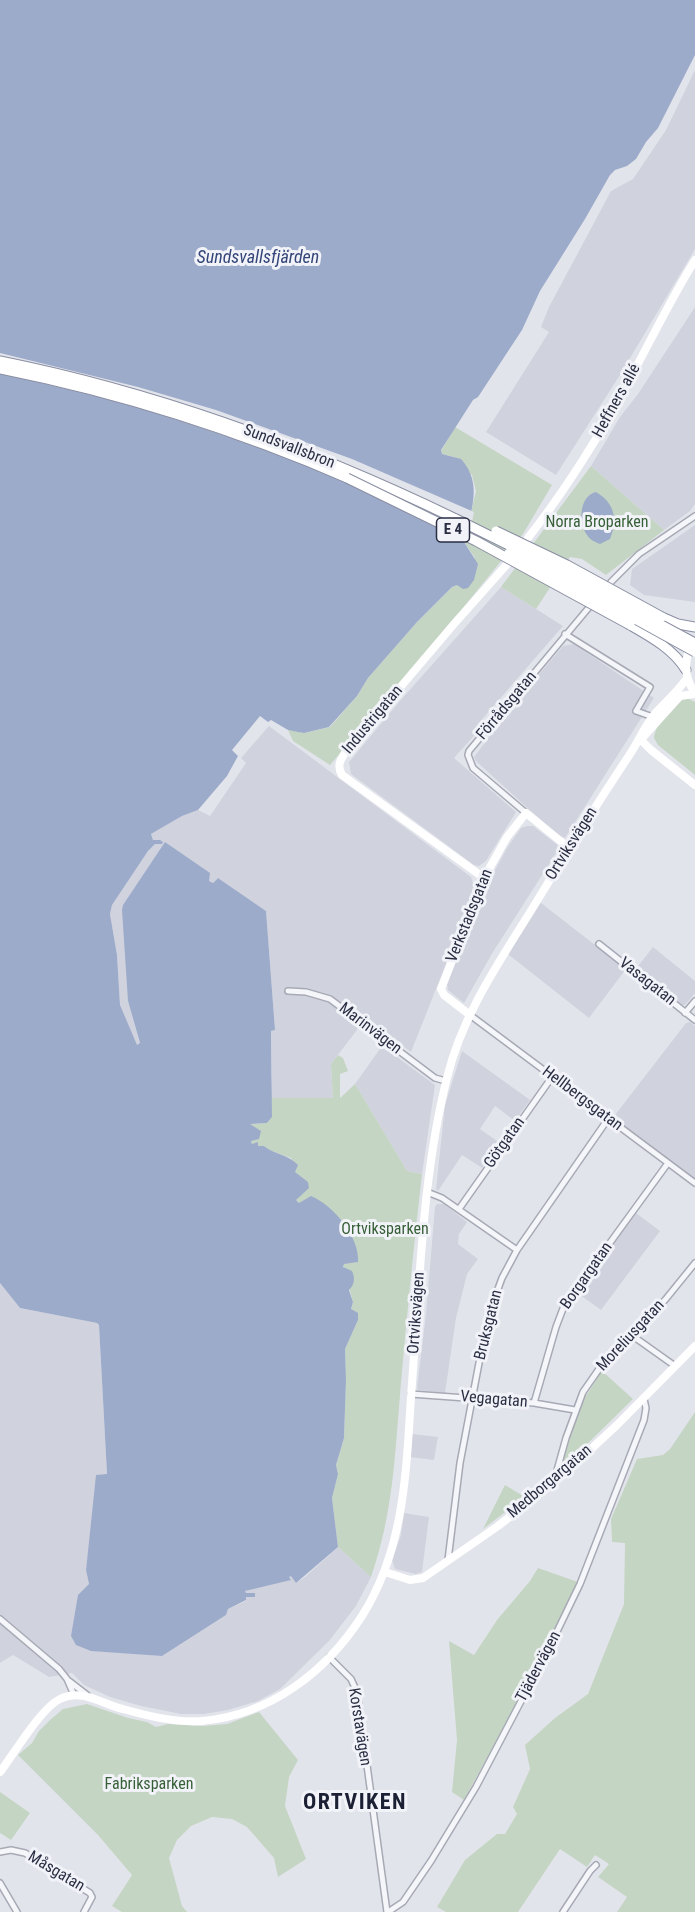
<!DOCTYPE html>
<html>
<head>
<meta charset="utf-8">
<style>
  body { margin:0 }
  canvas { display:block; background:#e2e4eb }
</style>
</head>
<body>
<canvas width="695" height="1912"></canvas>
<script>
const context = document.querySelector('canvas').getContext('2d');
context.lineJoin = 'round';
function fill(path, color) { context.fillStyle = color; context.fill(path, 'evenodd'); }
function stroke(path, color, width, dash) { context.strokeStyle = color; context.lineWidth = width; context.lineCap = dash ? 'butt' : 'round'; context.setLineDash(dash || []); context.stroke(path); }
function write(font, color, halo, rows, align = 'center') {
  context.font = font + ' "Roboto Condensed",sans-serif'; context.lineWidth = 6; context.setLineDash([]); context.textBaseline = 'middle'; context.strokeStyle = halo; context.fillStyle = color; for (const [text, x, y, turn = 0] of rows) {
    context.save(); context.translate(x, y); context.rotate((+turn || 0) * Math.PI / 180); context.textAlign = isNaN(turn) ? turn : align; if (halo) context.strokeText(text, 0, 0); context.fillText(text, 0, 0); context.restore();
  }
}
fill(new Path2D(`
  M695,70V249L620,375L556,475L486,432L549,332L541,327L549,307L611,191L633,179L666,130Z
  M695,307V504L690,511L664,530L591,466L620,417L638,394Z
  M695,525V602L644,595L630,585L632,569Z
  M501,587L563,626L478,724L481,728L454,758L516,812L486,861L479,866L474,865L351,774L349,762L399,702Z
  M574,644L654,698L565,838L558,835L523,804L476,761L474,757L518,699L563,646Z
  M269,726L471,877L474,886L472,891L474,893L411,1052L366,1018L331,1064L333,1098H271L272,1077L271,1031L275,1030L266,911L218,878L213,883L208,881L209,873L165,842L128,1001L140,1044L136,1045L120,1005L117,955L110,914L112,905L148,851L155,844H162L153,840L151,834L182,816L198,810L210,816L246,763L241,758Z
  M527,826H533L560,847L493,952L464,1003L448,990L447,984L486,887L507,848L521,828Z
  M539,903H541L626,969L589,1018L509,955V953Z
  M653,947L695,981V993L685,1005H682L635,970Z
  M690,1022L695,1026V1180L618,1121L615,1115L686,1023Z
  M382,1046L435,1085L422,1174L407,1171L355,1084Z
  M462,1051L530,1100L515,1121L495,1106L480,1129L500,1143L482,1168L462,1155L438,1191L436,1189L445,1105Z
  M437,1204H444L467,1222L459,1234L458,1244L478,1259L467,1274L456,1318L445,1393L418,1390L417,1388L426,1314L435,1207Z
  M636,1213L660,1231L601,1310L576,1292Z
  M0,1283L20,1308L97,1323L99,1325L107,1475H97L86,1570L89,1584L128,1653L162,1656L226,1615L228,1609L246,1601L245,1591L292,1575L296,1583L305,1577L338,1547L371,1577L356,1606L329,1641L280,1689L258,1701L228,1710L204,1714H181L141,1706L110,1697L84,1685L72,1673L49,1677L13,1655L0,1663Z
  M412,1434L438,1437L434,1460L410,1457Z
  M404,1513L429,1517L422,1572L416,1574L395,1569L392,1560L401,1535Z`), '#d0d3dd');
fill(new Path2D(`
  M455,427L552,485L523,534L463,608L330,765L293,741L288,730L304,733L330,727L357,696L368,678L417,622L452,587L457,585L475,558L464,542L476,491L472,475L454,457L442,454L441,451Z
  M591,466L664,530L606,575L582,559L570,557L536,609L501,587Z
  M687,698L695,702V775L658,745L654,738C655,724 674,702 687,698Z
  M338,1055L343,1058L348,1071L340,1074V1098L355,1084L407,1171L422,1174C414,1244 407,1313 401,1383C395,1451 394,1511 371,1577L338,1547L332,1498L338,1474L336,1465L344,1438L346,1380L345,1349L358,1320L351,1309L353,1302L343,1264L357,1262L296,1200L308,1182L294,1172L291,1158L269,1150L264,1146H257L258,1143L252,1144L249,1124L267,1123L272,1117L271,1098H333L331,1064Z
  M602,1371L633,1399L583,1448L562,1465L579,1407Z
  M695,1412V1912H617L627,1897L598,1877L609,1864L595,1855L587,1867L560,1849L518,1912H446L437,1907L465,1860L497,1834H505L517,1814L513,1807L530,1769L525,1745L555,1718L588,1694L624,1604L625,1543L612,1542L611,1519L637,1459L663,1455L670,1449Z
  M505,1485L525,1497L483,1529Z
  M538,1568L578,1582L531,1677L464,1800L452,1792L457,1740L449,1641L474,1655L497,1620L530,1581Z
  M87,1704L128,1718L147,1722L156,1727L168,1724L203,1726L227,1724L259,1712L298,1760L289,1777L285,1806L306,1859L278,1877L274,1858L247,1827L232,1819L212,1817L191,1826L177,1840L169,1858L182,1906L187,1912H122L112,1906L132,1875L98,1835L18,1755L32,1743L39,1731L50,1720L63,1709Z
  M0,1792L30,1813L11,1840L0,1833Z`), '#c5d5c3');
fill(new Path2D(`
  M0,0H695V55L658,128L646,142L636,159L627,166L615,170L610,175L585,219L540,291L522,330L478,397L473,400L441,450L442,454L461,459C484,484 470,513 464,542L478,564L474,580L468,588L463,589L457,585L452,587L417,622L368,678L357,696L329,727L304,733L298,732L288,730L271,720L268,722L260,716L232,750L238,756L227,776L198,810L182,816L151,834L153,840H160L163,842L162,844H155L148,851L112,905L110,914L117,955L120,1005L137,1045L140,1043L128,1001L122,910L123,905L165,842L210,873L209,881L213,883L218,878L266,911L275,1030L271,1031L272,1117L267,1123L250,1124L261,1131L259,1139L251,1141L252,1144L258,1142V1146H264C275,1155 288,1154 298,1165L295,1172L308,1182L309,1188L296,1200L299,1203L311,1196C333,1205 360,1237 358,1262L344,1264L343,1267L352,1271C355,1278 355,1284 349,1290L353,1302L351,1309L358,1313V1320L345,1349L346,1380L344,1438L336,1465L338,1474L332,1498L338,1547L296,1583L291,1576L289,1577L291,1580L245,1591L246,1593H255V1597H246V1600L228,1609L226,1615L162,1656L91,1651L76,1645L71,1636L78,1595L89,1584L86,1570L96,1475L107,1474L99,1325L97,1323L20,1308L0,1283Z
  M596,492C615,503 618,520 610,539L600,544C595,542 590,540 587,535C578,523 579,496 596,492Z`), '#9dabcb');
fill(new Path2D(`
  M0,353L138,387L216,410L352,459L474,512L468,541L345,481L276,453L133,405L0,373Z`), '#e2e4eb');
const street = new Path2D(`
  M611,582L639,554L695,516
  M565,634L650,687L636,711L653,717
  M526,813L473,768L468,755L469,751L591,605
  M599,944L695,1020
  M288,991L306,992L330,999L435,1078L446,1081
  M685,1013L695,1001
  M470,1015L695,1183
  M427,1192L442,1198L517,1250
  M459,1209L552,1077
  M630,1334L675,1366
  M411,1394L534,1403L575,1410
  M534,1403L556,1327L564,1306L668,1163
  M554,1481L566,1438L583,1392L606,1359L665,1300L695,1263
  M448,1560L460,1463L483,1342L491,1308L502,1278L517,1250L608,1119
  M0,1619L59,1669L67,1679L74,1695
  M329,1657L351,1679L357,1692L387,1912
  M69,1681L87,1695
  M0,1852L11,1850L25,1853L90,1893L92,1897L84,1912
  M0,1883L17,1912
  M388,1912L403,1902L431,1861L476,1787L550,1646L580,1584L644,1420L646,1408L644,1399
  M563,1912L590,1871L596,1865`);
const highway = new Path2D(`
  M0,361C159,393 311,449 456,519
  M0,369C120,393 239,431 352,480
  M662,617L678,624L695,627
  M630,625C651,637 673,649 686,670`);
stroke(street, '#a7aab5', 8);
stroke(highway, '#898ea2', 11);
stroke(street, '#f5f6f9', 5);
stroke(new Path2D(`
  M528,538C560,497 588,454 614,408C642,359 665,308 695,260
  M689,650C684,665 685,679 695,693
  M644,736L680,696L695,694
  M640,739L651,750L695,785
  M484,878L342,775C336,765 341,759 347,750L454,624L509,562
  M470,1015L444,995L441,989L484,878L507,837L526,813L569,848
  M385,1572L410,1580L423,1578L498,1526L563,1475L617,1425L695,1346
  M0,1772C14,1754 41,1708 60,1699C83,1688 101,1704 123,1709C148,1716 176,1723 202,1721C270,1715 326,1672 362,1616C407,1545 406,1464 412,1383C420,1281 422,1177 447,1078C463,1011 505,954 540,896C569,848 599,801 630,754C638,742 644,728 653,716C664,703 677,693 687,678`), '#fff', 8);
stroke(highway, '#fff', 9);
const highwayBridge = new Path2D(`
  M347,478L476,541L630,625
  M456,519L563,572L695,643
  M496,531L567,565L662,617
  M509,553L617,609L695,652`);
stroke(highwayBridge, '#898ea2', 11, []);
stroke(highwayBridge, '#fff', 9);
for (const [x, y, w] of [
  [453,530,33]
]) { const box = new Path2D(); box.roundRect(x - w / 2, y - 12, w, 24, 4.5); context.fillStyle = '#f2f3f8'; context.fill(box); stroke(box, '#2a2e43', 1.5); }
write('bold 15px', '#2a2e43', null, [
  ["E 4",453,530]
]);
write('16px', '#2a2e43', '#f2f3f8', [
  ["Heffners allé",617,401,-61],
  ["Sundsvallsbron",289,447,21],
  ["Förrådsgatan",507,706,-50],
  ["Industrigatan",373,720,-50],
  ["Ortviksvägen",572,844,-58],
  ["Verkstadsgatan",470,916,-68],
  ["Vasagatan",647,982,38],
  ["Marinvägen",370,1029,37],
  ["Hellbergsgatan",582,1099,37],
  ["Götgatan",505,1143,-55],
  ["Borgargatan",587,1276,-55],
  ["Ortviksvägen",417,1313,-86],
  ["Bruksgatan",489,1325,-76],
  ["Moreliusgatan",631,1336,-47],
  ["Vegagatan",494,1400,5],
  ["Medborgargatan",550,1482,-40],
  ["Tjädervägen",539,1667,-62],
  ["Korstavägen",359,1727,81],
  ["Måsgatan",56,1872,31]
]);
write('16px', '#375f37', '#f2f3f8', [
  ["Norra Broparken",597,523],
  ["Ortviksparken",385,1230],
  ["Fabriksparken",149,1785]
]);
write('italic 18px', '#334578', '#f2f3f8', [
  ["Sundsvallsfjärden",258,258]
]);
context.letterSpacing = '1.5px';
write('bold 22px', '#1c2034', '#f2f3f8', [
  ["ORTVIKEN",355,1803]
]);
context.letterSpacing = '0px';
</script>
</body>
</html>
